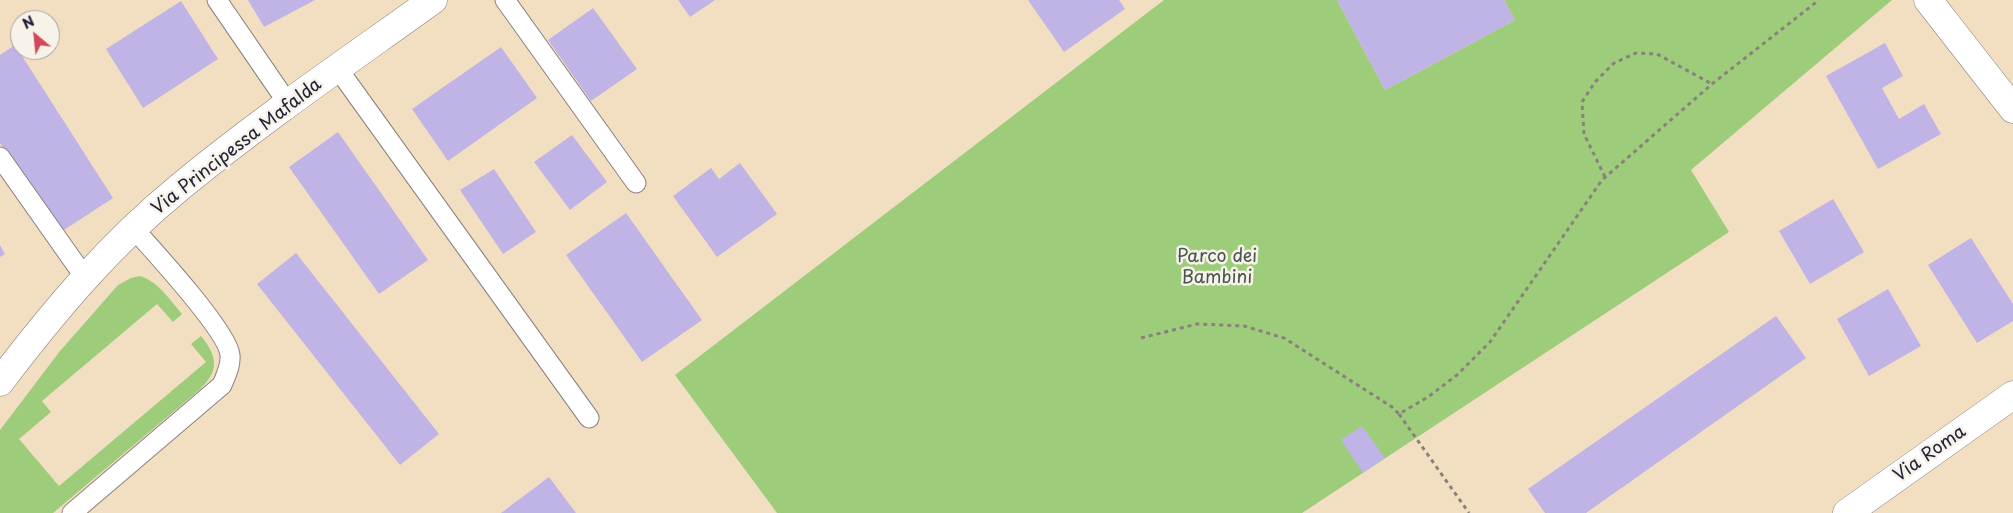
<!DOCTYPE html>
<html>
<head>
<meta charset="utf-8">
<style>
  body { margin:0 }
  #map { position:relative; width:2013px; height:513px; overflow:hidden; background:#f2dfc2; font-family:"Playpen Sans",sans-serif }
  canvas { display:block }
  .north { position:absolute; left:10px; top:10px; width:50px; height:50px; box-sizing:border-box; background:#f7f3e8; border:1px solid #a29fa3; border-radius:50%; rotate:332deg; font-size:14px; font-weight:700; line-height:20px; text-align:center; color:#22223b }
  .north::after { content:''; display:block; margin:auto; width:18px; height:22px; background:#d1495b; clip-path:polygon(50% 0,100% 100%,50% 72%,0 100%) }
</style>
</head>
<body>
<div id="map">
<canvas width="2013" height="513"></canvas>
<div class="north">N</div>
</div>
<script>
const context = document.querySelector('canvas').getContext('2d');
context.lineJoin = 'round';
function fill(path, color) { context.fillStyle = color; context.fill(path, 'evenodd'); }
function stroke(path, color, width, dash) { context.strokeStyle = color; context.lineWidth = width; context.lineCap = dash ? 'butt' : 'round'; context.setLineDash(dash || []); context.stroke(path); }
function write(font, color, halo, rows, align = 'center') {
  context.font = font + ' "Playpen Sans",sans-serif'; context.lineWidth = 5; context.setLineDash([]); context.textBaseline = 'middle'; context.strokeStyle = halo; context.fillStyle = color; for (const [text, x, y, turn = 0] of rows) {
    context.save(); context.translate(x, y); context.rotate((+turn || 0) * Math.PI / 180); context.textAlign = isNaN(turn) ? turn : align; if (halo) context.strokeText(text, 0, 0); context.fillText(text, 0, 0); context.restore();
  }
}
fill(new Path2D(`
  M1164,0H1337L1385,90L1515,20L1504,0H1892L1691,170L1729,232L1302,513H777L675,375Z
  M140,276C159,282 170,300 182,314L173,322L157,304L42,401L51,412L19,439L59,486L206,362L191,344L201,336C218,357 220,371 198,391L53,513H0V430L60,351L118,285L131,278Z`), '#9dcd7b');
fill(new Path2D(`
  M248,0H315L264,27Z
  M678,0H715L690,17Z
  M1028,0H1119L1125,9L1064,52Z
  M1337,0H1504L1515,20L1385,90Z
  M181,1L218,59L143,108L106,49Z
  M593,8L637,69L591,101L548,40Z
  M1885,43L1903,76L1882,88L1899,119L1924,104L1941,134L1878,169L1826,76Z
  M15,45L113,198L58,234L0,143V55Z
  M501,47L537,98L448,161L412,109Z
  M338,132L428,260L379,294L289,167Z
  M572,135L607,182L570,210L534,162Z
  M740,163L777,214L717,257L673,196L711,168L719,179Z
  M494,169L536,232L503,254L460,190Z
  M1833,199L1864,252L1810,284L1779,231Z
  M626,213L702,320L642,362L566,255Z
  M1971,238L2013,304V321L1977,343L1928,265Z
  M0,245L5,254L0,257Z
  M296,253L439,434L400,465L257,284Z
  M1888,289L1921,346L1869,376L1837,319Z
  M1776,316L1806,358L1586,513H1545L1528,489Z
  M1362,426L1385,458L1363,473L1341,440Z
  M549,477L576,513H501Z`), '#c0b3e6');
const lane = new Path2D(`
  M217,0L289,105
  M505,0L636,183
  M338,69L589,418
  M0,157L86,279
  M72,513L222,385C226,375 231,366 230,355C228,332 153,250 134,229`);
const street = new Path2D(`
  M1928,0L2013,109
  M0,382C53,312 111,243 180,187C261,120 348,61 433,0
  M1847,513L2013,395`);
stroke(lane, '#8a807e', 21);
stroke(street, '#8a807e', 29);
stroke(new Path2D(`
  M1605,177L1584,134L1582,102L1595,82L1614,63L1636,53L1657,54L1712,84
  M1141,338L1197,324L1244,326L1284,338L1392,407L1399,414L1428,397L1457,375L1490,342L1602,180L1712,84L1819,0
  M1399,414L1469,513`), '#8a807e', 3, [4, 4]);
stroke(lane, '#fff', 19);
stroke(street, '#fff', 28);
write('18px', '#22223b', '#f7f3e8', [
  ["Via Principessa Mafalda",237,147,-38],
  ["Via Roma",1930,454,-35]
]);
write('18px', '#47554e', '#f7f3e8', [
  ["Parco dei",1217,257],
  ["Bambini",1217,278]
]);
</script>
</body>
</html>
